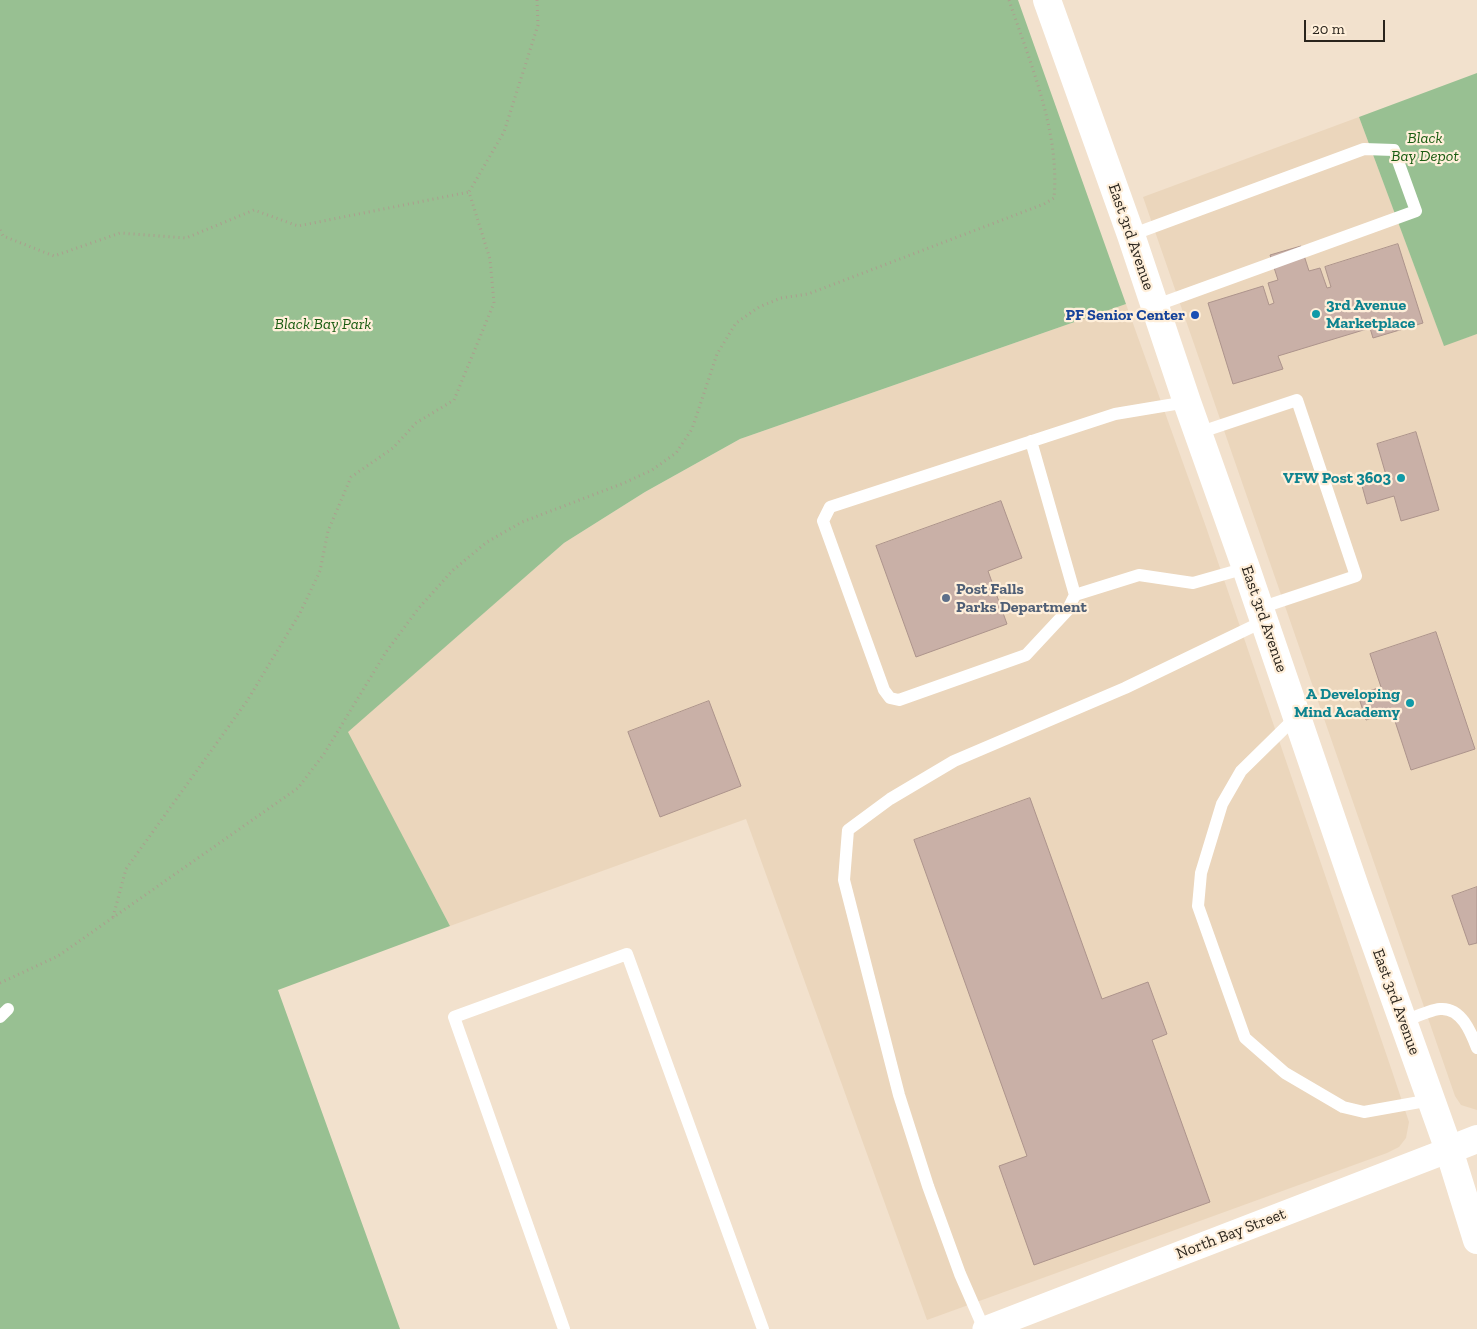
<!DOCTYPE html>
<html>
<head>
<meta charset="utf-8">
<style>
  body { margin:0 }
  #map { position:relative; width:1477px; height:1329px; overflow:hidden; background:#f2e1cd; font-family:"Zilla Slab",serif }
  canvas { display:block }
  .scale { position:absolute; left:1304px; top:20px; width:81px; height:22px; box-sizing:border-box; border:2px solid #2a241c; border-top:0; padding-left:6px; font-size:15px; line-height:18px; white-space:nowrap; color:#2a241c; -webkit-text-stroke:4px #ffefda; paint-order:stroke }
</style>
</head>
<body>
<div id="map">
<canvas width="1477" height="1329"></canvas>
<div class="scale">20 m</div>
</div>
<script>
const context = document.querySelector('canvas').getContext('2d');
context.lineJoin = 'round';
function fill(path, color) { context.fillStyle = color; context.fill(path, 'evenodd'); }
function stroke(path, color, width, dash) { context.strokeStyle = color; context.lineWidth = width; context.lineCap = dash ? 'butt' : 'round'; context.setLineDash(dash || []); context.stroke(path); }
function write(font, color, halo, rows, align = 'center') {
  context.font = font + ' "Zilla Slab",serif'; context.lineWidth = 4.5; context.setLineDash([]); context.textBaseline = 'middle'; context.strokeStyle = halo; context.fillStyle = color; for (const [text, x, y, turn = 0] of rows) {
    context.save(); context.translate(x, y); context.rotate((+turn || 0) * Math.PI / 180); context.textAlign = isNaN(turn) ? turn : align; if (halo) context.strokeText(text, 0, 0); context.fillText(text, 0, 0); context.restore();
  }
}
fill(new Path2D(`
  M1359,117L1444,345L1477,334V1110L1461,1105L1455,1096L1143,197Z
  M1126,304L1206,527L1392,1071L1409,1122L1406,1138L1399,1147L1387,1153L927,1320L746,819L450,926L347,732L564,543L645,492L740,439Z`), '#ebd6bc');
fill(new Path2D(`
  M0,0H1018L1126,304L740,439L645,492L564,543L348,732L450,926L278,990L400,1329H0Z
  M1477,73V334L1444,346L1359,117Z`), '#98c092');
const building = new Path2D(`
  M1398,244L1423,323L1373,338L1370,328L1278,356L1283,369L1233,384L1208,303L1263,286L1269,305L1274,303L1268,283L1278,280L1270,255L1301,246L1309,271L1320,268L1327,288L1331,287L1325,267Z
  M1416,432L1439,510L1401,521L1394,496L1367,504L1361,482L1386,475L1377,444Z
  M1001,501L1022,558L988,571L1007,624L916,657L876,546Z
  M1436,632L1475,749L1411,770L1392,712L1366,720L1358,695L1381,687L1370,654Z
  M709,701L741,786L660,817L628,732Z
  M1030,798L1102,999L1148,982L1167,1034L1152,1040L1210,1202L1034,1265L999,1166L1027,1156L914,840Z
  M1477,887V943L1469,945L1452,896Z`);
fill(building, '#c9b0a7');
stroke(building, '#ad948c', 1);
stroke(new Path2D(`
  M0,230L3,236L54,256L120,233L186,238L254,210L298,226L469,192
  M113,917L126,869L247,701L300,613L320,571L328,531L351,477L393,448L416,423L454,400L494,303L490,259L469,192L504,132L538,25L537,0
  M0,983L58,956L298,788L324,754L386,652L418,609L452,571L487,542L522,522L624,483L652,470L676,453L692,429L717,354L736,323L759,307L781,298L808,294L1044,204L1054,198C1060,131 1030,63 1009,0`), '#ab9e8e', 3, [1, 4]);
stroke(new Path2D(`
  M1131,235L1364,149L1394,150L1416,211L1154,306
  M1198,433L1297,400L1356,576L1260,608
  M1031,441L1075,595L1067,611L1026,655L899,700L890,698L884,690L823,521L830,507L1115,414L1187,402
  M1075,595L1139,575L1193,583L1246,568
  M1297,716L1241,771L1222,804L1201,873L1198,906L1245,1038L1285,1073L1343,1107L1364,1112L1431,1100
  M0,1017L8,1009
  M1403,1022C1413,1018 1429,1010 1440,1009C1461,1007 1471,1032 1477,1048
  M564,1329L454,1017L627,954L763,1329
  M984,1329L960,1274L928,1186L899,1095L844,880L848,830L890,799L954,761L1125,688L1264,621`), '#fff', 12);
stroke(new Path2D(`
  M985,1329L1449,1150`), '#fff', 25);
stroke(new Path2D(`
  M1047,0L1131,235L1187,402L1246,568L1355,887L1449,1150L1477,1240
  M1449,1150L1477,1139`), '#fff', 28);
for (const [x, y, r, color] of [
  [1316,314,5,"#0f9aa8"],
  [1195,315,5,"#1a4fb4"],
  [1401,478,5,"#0f9aa8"],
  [946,598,5,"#5c6f8a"],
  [1410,703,5,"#0f9aa8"]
]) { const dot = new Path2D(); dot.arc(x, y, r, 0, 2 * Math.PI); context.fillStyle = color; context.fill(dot); stroke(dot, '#ffefda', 2); }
write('italic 16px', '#1a5c11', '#ffefda', [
  ["Black",1425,138],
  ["Bay Depot",1425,156],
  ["Black Bay Park",323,324]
]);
write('16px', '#2a241c', '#ffefda', [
  ["East 3rd Avenue",1131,237,71],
  ["East 3rd Avenue",1264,619,71],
  ["East 3rd Avenue",1396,1002,70],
  ["North Bay Street",1231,1234,-21]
]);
write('bold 16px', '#0d838f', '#ffefda', [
  ["3rd Avenue",1326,305,"left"],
  ["Marketplace",1326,323,"left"],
  ["VFW Post 3603",1391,478],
  ["A Developing",1400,694],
  ["Mind Academy",1400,712]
], 'right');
write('bold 16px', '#164399', '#ffefda', [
  ["PF Senior Center",1185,315]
], 'right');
write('bold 16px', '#4e5e75', '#ffefda', [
  ["Post Falls",956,589],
  ["Parks Department",956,607]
], 'left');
</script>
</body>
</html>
